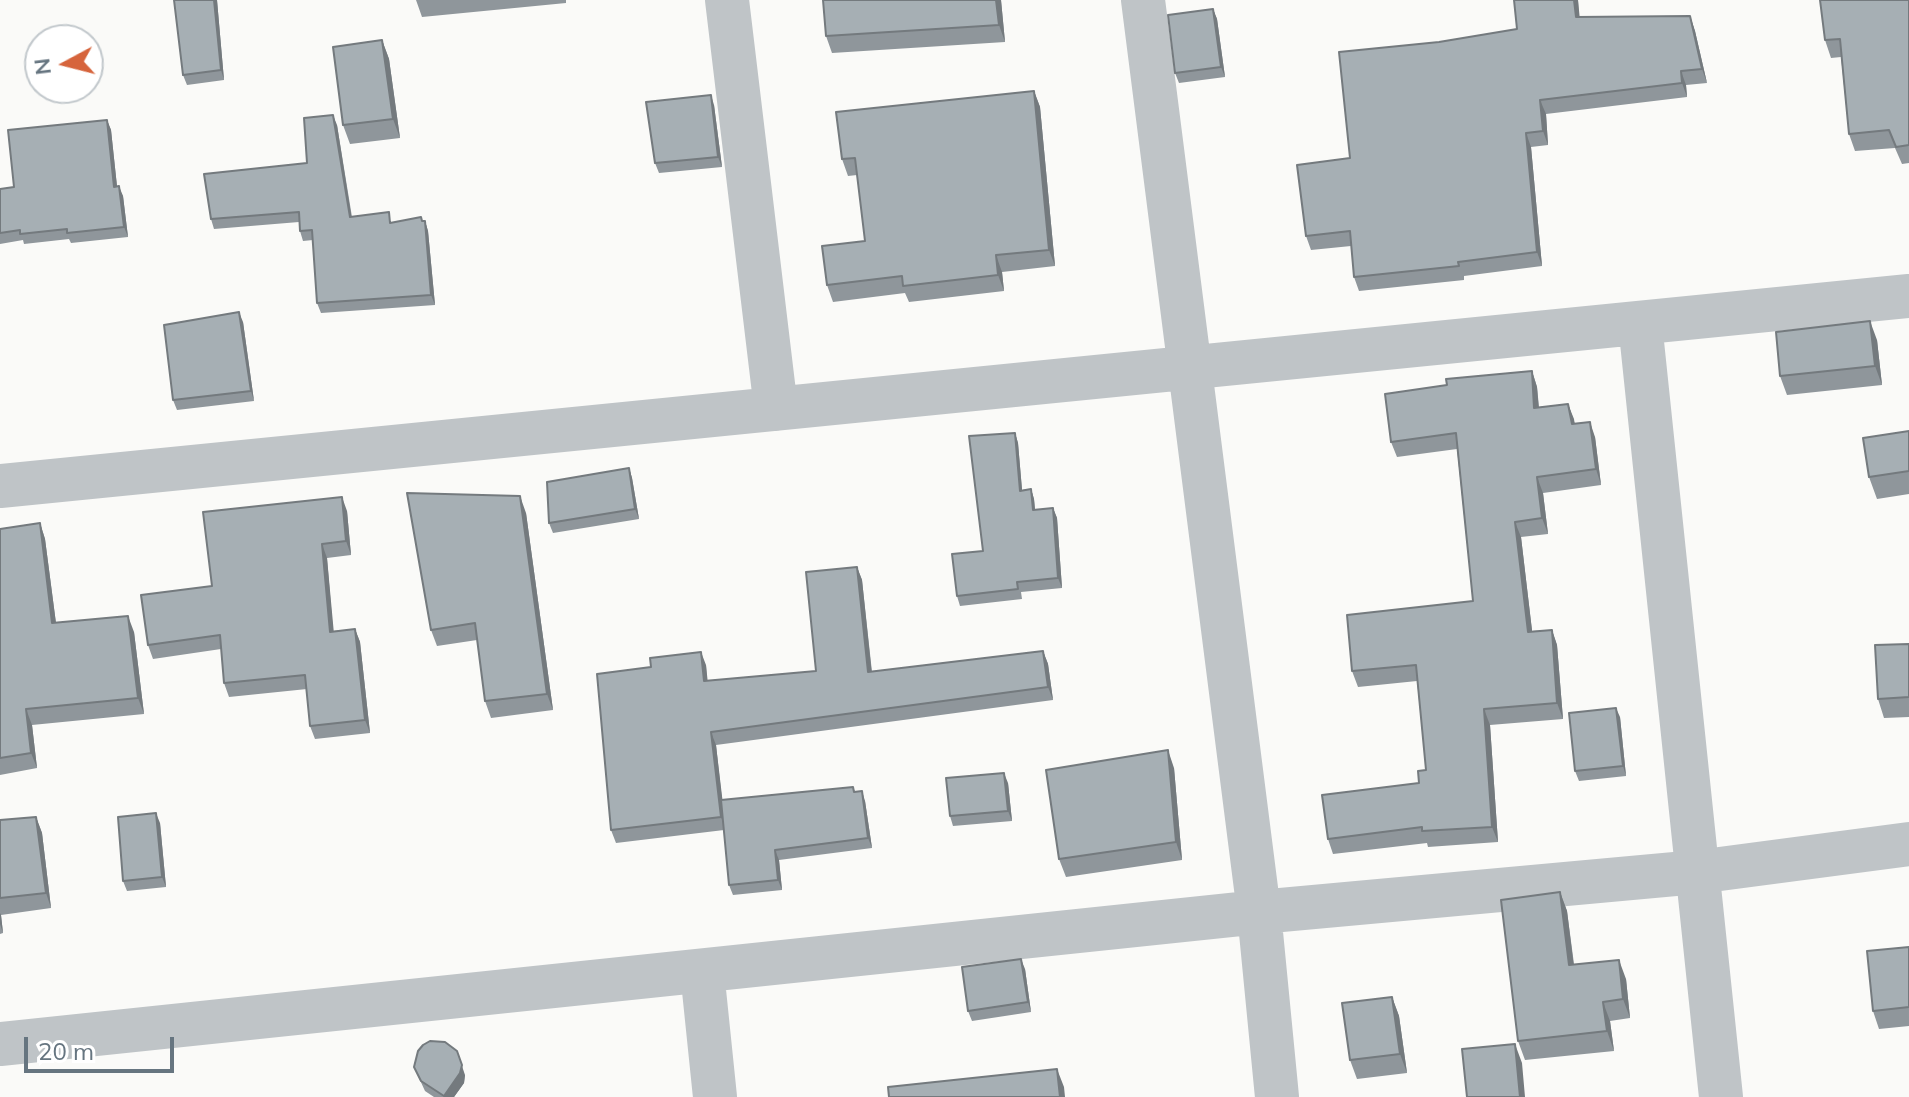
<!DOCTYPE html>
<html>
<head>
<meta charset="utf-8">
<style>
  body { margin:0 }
  #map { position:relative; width:1909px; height:1097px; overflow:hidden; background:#fafaf8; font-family:Mulish,sans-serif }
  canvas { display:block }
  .north { position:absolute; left:24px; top:24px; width:80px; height:80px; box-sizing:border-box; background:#fff; border:2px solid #c2c8cc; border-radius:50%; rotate:263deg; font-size:22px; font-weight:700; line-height:32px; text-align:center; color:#667580 }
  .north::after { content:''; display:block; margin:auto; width:28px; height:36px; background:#d6643c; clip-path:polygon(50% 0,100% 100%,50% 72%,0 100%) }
  .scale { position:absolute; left:24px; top:1037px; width:150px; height:36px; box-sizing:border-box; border:4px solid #667580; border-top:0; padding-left:10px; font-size:24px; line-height:28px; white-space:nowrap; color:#667580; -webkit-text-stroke:6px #fff; paint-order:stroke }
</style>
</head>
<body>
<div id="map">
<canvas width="1909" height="1097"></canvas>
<div class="north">N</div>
<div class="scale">20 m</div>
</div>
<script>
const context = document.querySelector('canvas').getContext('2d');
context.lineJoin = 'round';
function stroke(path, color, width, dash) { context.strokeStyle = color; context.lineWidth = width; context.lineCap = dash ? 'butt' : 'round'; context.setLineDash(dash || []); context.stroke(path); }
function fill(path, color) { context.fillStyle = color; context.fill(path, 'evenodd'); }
stroke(new Path2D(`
  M727,0L776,409
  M1143,0L1259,912L1277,1097
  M1640,323L1721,1097
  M0,486L1909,296
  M702,971L715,1097
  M0,1044L1259,912L1697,872L1909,844`), '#bfc4c7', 44);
fill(new Path2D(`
  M217,0L224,80L187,85L183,75Z
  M416,0H566V3L422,17Z
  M823,0H1001L1005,42L832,53L826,36Z
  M1578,0L1579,17L1690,16L1695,31L1707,83L1686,85L1687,97L1546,114L1548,145L1531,147L1542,266L1464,276V280L1359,291L1354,277L1351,246L1311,250L1306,236L1350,158L1439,42L1517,29Z
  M1909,0V163L1902,164L1895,148L1855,151L1849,134L1841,57L1831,58L1825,40Z
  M1213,9L1217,19L1225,77L1179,83L1175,73Z
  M382,40L389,59L400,138L350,144L343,125Z
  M1034,91L1040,107L1055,266L1002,272L1004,291L909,302L905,293L833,302L827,285L865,241L857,175L848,176L842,159Z
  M714,105L722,167L659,173L655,163Z
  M107,120L111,130L117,186L123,196L128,237L71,243L69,239L24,244L23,240L0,244V189L14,187Z
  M337,125L352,217L392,223L425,221L428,231L435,305L321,313L317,303L313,240L303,241L300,231L299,222L214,229L211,219L307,163Z
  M243,322L254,401L177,410L173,400Z
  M1877,340L1882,385L1787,395L1780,376Z
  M1532,371L1537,387L1539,407L1568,404L1575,424L1595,437L1601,485L1543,493L1548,534L1521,537L1532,631L1552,630L1557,645L1563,719L1490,725L1498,842L1428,847L1427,843L1333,854L1328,839L1419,783L1426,770L1417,681L1358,687L1352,671L1473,601L1457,449L1397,457L1391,442Z
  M1909,431V494L1877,499L1869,477Z
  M1015,433L1018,443L1022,490L1031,489L1034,499L1035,510L1053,508L1057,518L1062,588L1021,592L1022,599L960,606L957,596L983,551Z
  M629,468L632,478L639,519L553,533L549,523Z
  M347,511L351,555L327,558L333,631L355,629L360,642L370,733L315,739L310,726L307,689L229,697L224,683L221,649L153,659L148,645L212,586Z
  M526,513L553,710L491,718L485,701L477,640L437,646L431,630Z
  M40,523L45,539L56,623L134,632L144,714L32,725L37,768L0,775V529Z
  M857,567L862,580L872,672L1043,651L1048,664L1053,700L716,745L722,800L853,787L855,792L865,801L872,848L779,860L782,890L733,895L729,885L724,830L616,843L611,830L706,665L707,681L816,671Z
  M1909,644V717L1884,718L1878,699Z
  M1620,717L1626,776L1579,781L1575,771Z
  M1174,768L1182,860L1066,877L1059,859Z
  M1008,783L1012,821L953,826L950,816Z
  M36,817L42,833L51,908L1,915L3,933L0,934V820Z
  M160,823L166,887L127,891L123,881Z
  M1560,892L1567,911L1574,964L1626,979L1630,1018L1610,1021L1614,1051L1525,1060L1518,1041Z
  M1909,947V1026L1879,1029L1873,1011Z
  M1025,969L1031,1012L972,1021L968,1011Z
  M1392,997L1399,1016L1407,1073L1357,1079L1350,1060Z
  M414,1067L465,1075L464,1083L454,1097H434L425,1091Z`), '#8f969b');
fill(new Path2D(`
  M214,0H217L224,80L221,70Z
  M996,0H1001L1005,42L999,25Z
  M1574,0H1578L1581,31L1576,17Z
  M1213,9L1217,19L1225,77L1221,67Z
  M1690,16L1695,31L1707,83L1702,69Z
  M382,40L389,59L400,138L393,119Z
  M1681,71L1686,85L1687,97L1682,83Z
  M1034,91L1040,107L1055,266L1049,250Z
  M711,95L714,105L722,167L718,157Z
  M1540,100L1546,114L1548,145L1543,131Z
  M333,115L337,125L353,227L350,217Z
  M107,120L111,130L118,196L114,187Z
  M1526,133L1531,147L1542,266L1537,252Z
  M119,186L123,196L128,237L124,227Z
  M425,221L428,231L435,305L431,295Z
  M996,255L1002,272L1004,291L998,275Z
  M239,312L243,322L254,401L251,391Z
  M1870,321L1877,340L1882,385L1875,366Z
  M1532,371L1537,387L1540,424L1534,408Z
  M1568,404L1574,419L1577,440L1572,424Z
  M1590,422L1595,437L1601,485L1596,469Z
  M1015,433L1018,443L1023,501L1020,491Z
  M629,468L632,478L639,519L635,509Z
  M1537,477L1543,493L1548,534L1542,518Z
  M1031,489L1034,499L1036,520L1033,510Z
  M520,496L526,513L553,710L547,694Z
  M342,497L347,511L351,555L346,541Z
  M1053,508L1057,518L1062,588L1058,578Z
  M1515,522L1521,537L1534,647L1528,632Z
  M40,523L45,539L58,639L52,623Z
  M322,544L327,558L335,645L330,632Z
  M857,567L862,580L873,685L868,672Z
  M128,616L134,632L144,714L138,698Z
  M355,629L360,642L370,733L365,720Z
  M1552,630L1557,645L1563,719L1557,703Z
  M1043,651L1048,664L1053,700L1048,687Z
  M701,652L706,665L709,694L704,681Z
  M1616,708L1620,717L1626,776L1623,766Z
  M26,709L32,725L37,768L31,753Z
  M1484,709L1490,725L1498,842L1492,827Z
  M711,732L716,745L726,830L721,817Z
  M1168,750L1174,768L1182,860L1176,842Z
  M1004,773L1008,783L1012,821L1008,811Z
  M862,791L865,801L872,848L868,838Z
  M156,813L160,823L166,887L162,877Z
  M36,817L42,833L51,908L46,893Z
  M775,850L779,860L782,890L778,880Z
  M1560,892L1567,911L1576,984L1569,965Z
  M0,913L1,915L3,933L0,924Z
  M1021,959L1025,969L1031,1012L1028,1002Z
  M1619,960L1626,979L1630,1018L1623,999Z
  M1392,997L1399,1016L1407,1073L1400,1054Z
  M1603,1002L1610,1021L1614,1051L1607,1031Z
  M1515,1044L1522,1063L1525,1097H1520Z
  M457,1051L465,1075L464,1083L454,1097H444Z
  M1057,1069L1064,1087L1065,1097H1060Z`), '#747a7e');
const building = new Path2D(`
  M174,0H214L221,70L183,75Z
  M823,0H996L999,25L826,36Z
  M1514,0H1574L1576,17L1690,16L1702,69L1681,71L1682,83L1540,100L1543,131L1526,133L1537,252L1458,262L1459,266L1354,277L1350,231L1306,236L1297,165L1350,158L1339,52L1439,42L1517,29Z
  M1820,0H1909V145L1896,147L1889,130L1849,134L1840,39L1825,40Z
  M1213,9L1221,67L1175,73L1168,15Z
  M382,40L393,119L343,125L333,47Z
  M1034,91L1049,250L996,255L998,275L903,286L902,276L827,285L822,246L865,241L855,158L842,159L836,112Z
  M711,95L718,157L655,163L646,102Z
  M333,115L350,217L389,212L390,223L421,217L422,221H425L431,295L317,303L312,230L300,231L299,212L211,219L204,174L307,163L304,118Z
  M107,120L114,187L119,186L124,227L67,233V229L20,234V230L0,233V189L14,187L8,130Z
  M239,312L251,391L173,400L164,325Z
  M1870,321L1875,366L1780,376L1776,332Z
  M1532,371L1534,408L1568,404L1572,424L1590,422L1596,469L1537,477L1542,518L1515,522L1528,632L1552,630L1557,703L1484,709L1492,827L1422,831V827L1328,839L1322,795L1419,783L1418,771L1426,770L1416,665L1352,671L1347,615L1473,601L1456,433L1391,442L1385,394L1447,385L1446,379Z
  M1909,431V471L1869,477L1863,438Z
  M1015,433L1020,491L1031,489L1033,510L1053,508L1058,578L1017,582L1018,589L957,596L952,554L983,551L969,436Z
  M629,468L635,509L549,523L547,482Z
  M407,493L520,496L547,694L485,701L475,623L431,630Z
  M342,497L346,541L322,544L330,632L355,629L365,720L310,726L305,675L224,683L220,635L148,645L141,595L212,586L203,512Z
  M40,523L52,623L128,616L138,698L26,709L31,753L0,758V529Z
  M857,567L868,672L1043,651L1048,687L711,732L721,817L611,830L597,674L651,667L650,658L701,652L704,681L816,671L806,572Z
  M1909,644V697L1878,699L1875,645Z
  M1616,708L1623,766L1575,771L1569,713Z
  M1168,750L1176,842L1059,859L1046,770Z
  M1004,773L1008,811L950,816L946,778Z
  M853,787L854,792L862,791L868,838L775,850L778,880L729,885L721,800Z
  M156,813L162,877L123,881L118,817Z
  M36,817L46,893L0,898V820Z
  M1560,892L1569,965L1619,960L1623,999L1603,1002L1607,1031L1518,1041L1501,900Z
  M1909,947V1007L1873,1011L1867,951Z
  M1021,959L1028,1002L968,1011L962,967Z
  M1392,997L1400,1054L1350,1060L1342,1003Z
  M430,1041L445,1042L457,1051L462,1065L460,1073L444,1096L421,1081L414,1067L418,1051L423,1045Z
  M1515,1044L1520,1097H1467L1462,1049Z
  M1057,1069L1060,1097H889L888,1087Z`);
fill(building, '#a6afb4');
stroke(building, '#747a7e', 2);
</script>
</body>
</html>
